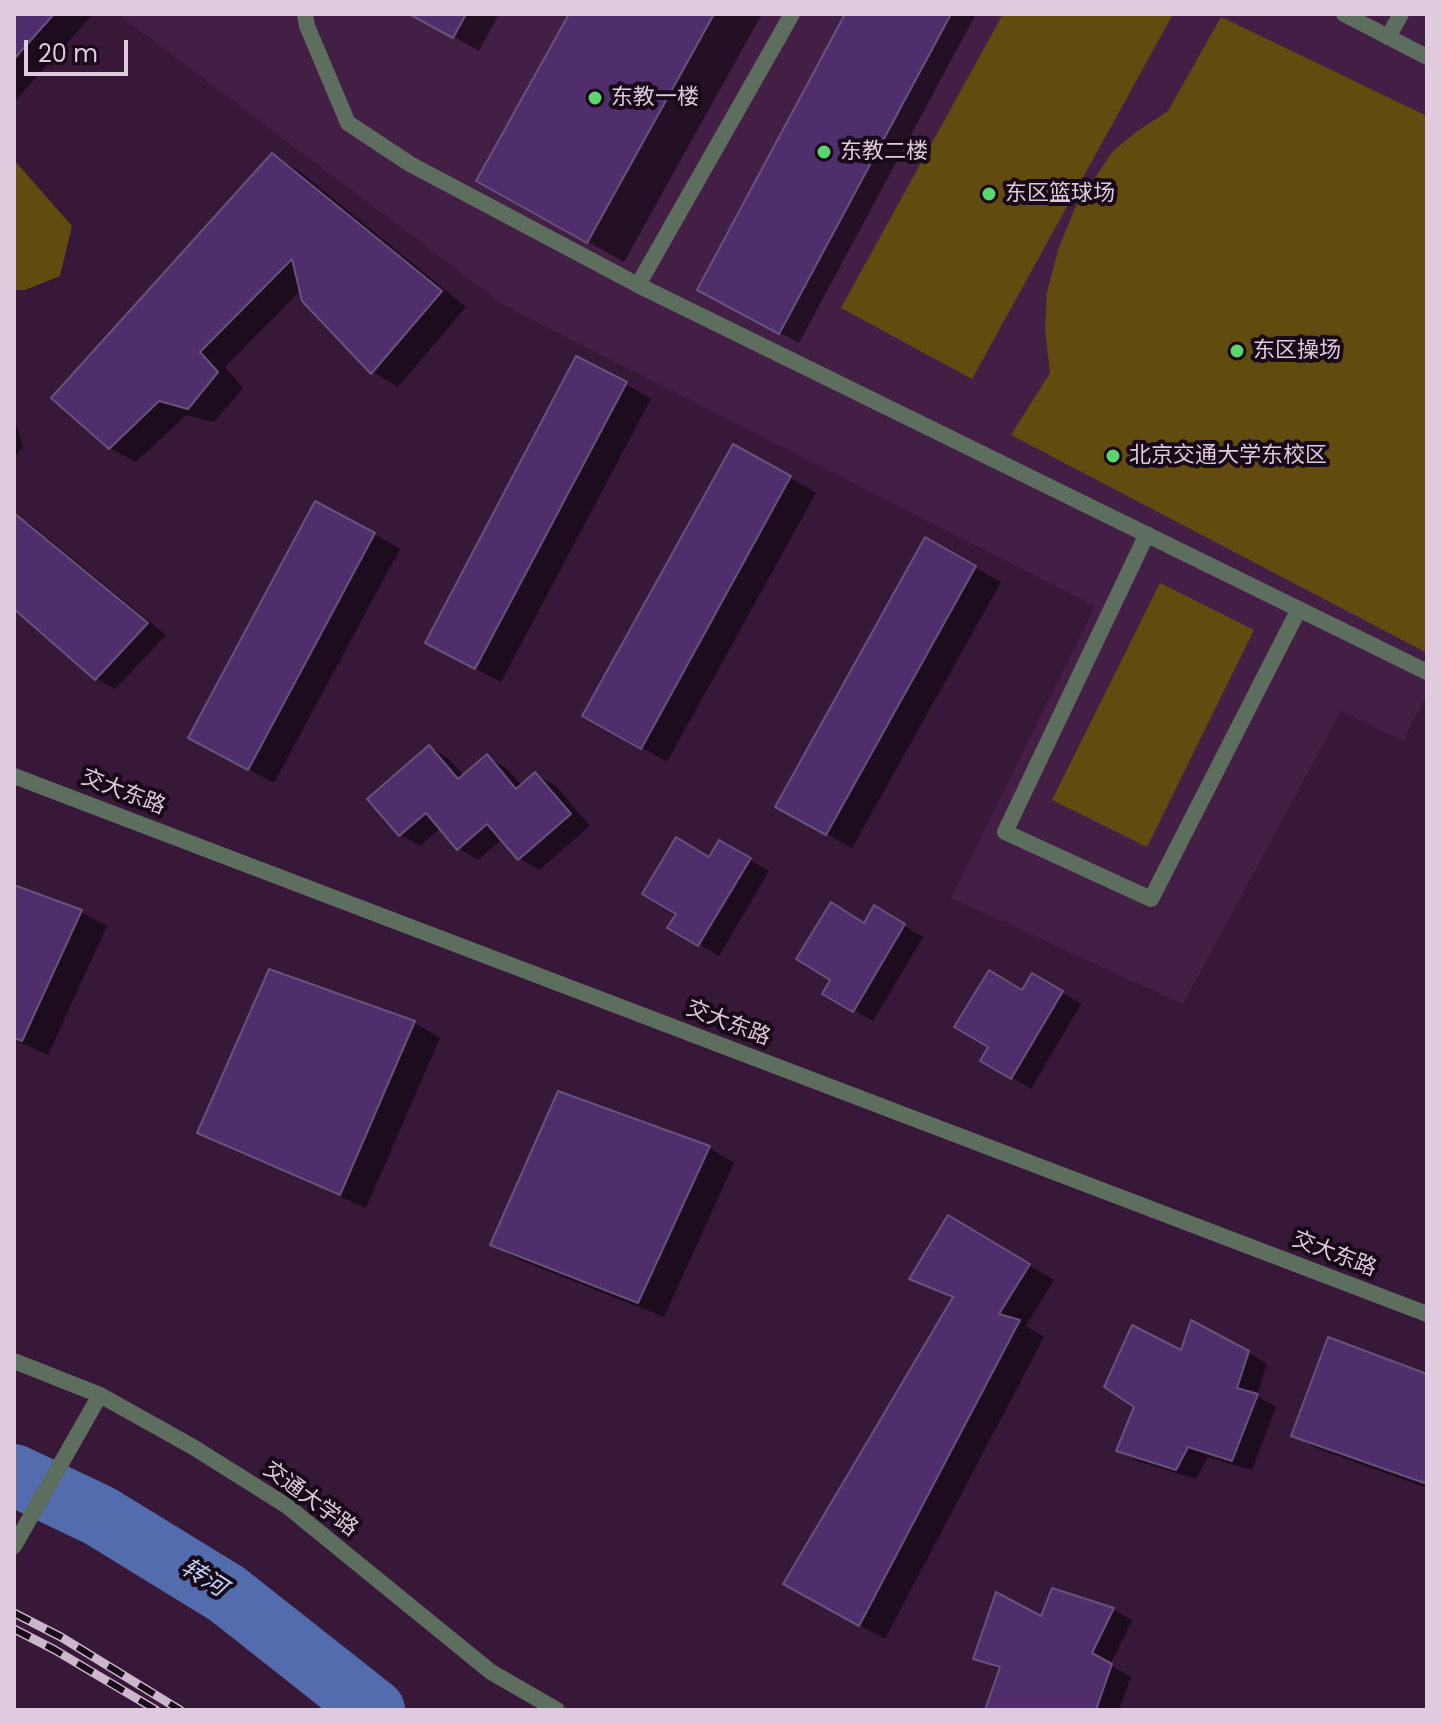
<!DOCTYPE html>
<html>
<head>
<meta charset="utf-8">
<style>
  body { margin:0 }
  #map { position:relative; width:1441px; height:1724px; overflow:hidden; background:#371838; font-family:Poppins,sans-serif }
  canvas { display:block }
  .frame { position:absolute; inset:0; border:16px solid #dfcade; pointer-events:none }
  .scale { position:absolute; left:24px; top:40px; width:104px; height:36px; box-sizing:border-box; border:4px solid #dfcade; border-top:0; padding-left:10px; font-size:24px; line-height:28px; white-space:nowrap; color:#dfcade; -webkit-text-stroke:6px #170917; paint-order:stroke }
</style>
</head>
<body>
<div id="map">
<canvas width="1441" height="1724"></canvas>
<div class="frame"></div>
<div class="scale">20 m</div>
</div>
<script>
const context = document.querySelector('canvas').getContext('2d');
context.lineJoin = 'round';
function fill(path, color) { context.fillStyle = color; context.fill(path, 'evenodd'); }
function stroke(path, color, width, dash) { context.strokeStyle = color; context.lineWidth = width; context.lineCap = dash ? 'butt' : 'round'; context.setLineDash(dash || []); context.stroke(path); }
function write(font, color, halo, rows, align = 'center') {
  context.font = font + ' Poppins,"Noto Sans SC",sans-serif'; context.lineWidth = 8; context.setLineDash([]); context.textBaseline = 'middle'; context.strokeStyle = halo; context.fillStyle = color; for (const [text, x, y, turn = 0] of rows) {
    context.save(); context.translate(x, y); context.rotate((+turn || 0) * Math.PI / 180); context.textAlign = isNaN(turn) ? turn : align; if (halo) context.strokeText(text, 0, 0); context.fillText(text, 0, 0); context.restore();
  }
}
fill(new Path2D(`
  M118,14H1427V695L1403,741L1341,711L1183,1004L951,898L1095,606L505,306Z`), '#441f45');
fill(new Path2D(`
  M1003,14H1173L972,379L841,308Z
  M1221,17L1427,116V653L1011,435L1050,373L1045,329L1047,292L1058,250L1075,208L1112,152L1136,132L1168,111Z
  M14,160L72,226L60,276L25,290H14Z
  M1160,583L1254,630L1147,847L1052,800Z`), '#614b0f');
fill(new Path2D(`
  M14,14H93L14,102Z
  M413,14H499L479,51Z
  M571,14H762L624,262L514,201Z
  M848,14H976L799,343L719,300Z
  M272,155L298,170L466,307L398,387L373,372L304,300L302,289L225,367L243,388L214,422L186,415L136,462L110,448Z
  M626,384L651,399L501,682L453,657Z
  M14,417L23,447L14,457Z
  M734,446L816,493L667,762L585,715Z
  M14,514L29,523L166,635L115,689L96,678L14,606Z
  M374,534L400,549L274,783L216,752Z
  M925,540L1001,582L852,848L777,806Z
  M430,747L449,759L464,776L487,757L506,768L522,786L535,774L555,785L590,826L539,870L519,858L502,839L478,860L458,848L441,828L420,846L401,835L370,799Z
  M720,843L769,871L719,956L670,927Z
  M14,887L81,912L107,926L48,1055L14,1040Z
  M875,908L923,937L873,1021L825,993Z
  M270,971L415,1023L440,1038L366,1208L226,1147L200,1132Z
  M1033,976L1081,1004L1031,1089L983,1060Z
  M709,1148L734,1163L664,1317L518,1259L493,1245Z
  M948,1218L1054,1280L1026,1326L1044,1337L885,1639L811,1598L953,1299L912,1278Z
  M1183,1352H1248L1267,1364L1257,1396L1276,1407L1252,1470L1208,1457L1196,1479L1137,1461L1118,1450L1137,1406Z
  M1427,1376V1488L1319,1449L1293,1435Z
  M1113,1609L1132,1620L1110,1665L1131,1677L1119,1710H987L1001,1671L975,1658L1042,1619Z`), '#0007');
stroke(new Path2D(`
  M14,1475L100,1516L227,1594L374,1710`), '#536cad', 62);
const building = new Path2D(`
  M14,14H54L14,59Z
  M409,14H466L453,38Z
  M569,14H714L587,243L476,181Z
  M845,14H951L779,334L697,290Z
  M272,153L442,291L371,374L302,301L292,259L200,352L218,372L188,409L159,401L109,449L51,398Z
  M576,356L627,382L475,669L425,643Z
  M733,444L791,476L641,749L582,716Z
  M315,501L375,533L248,770L188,738Z
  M14,513L148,623L95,680L14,609Z
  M925,537L976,566L826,835L775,807Z
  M429,745L458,779L487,754L516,789L535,772L571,814L518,860L487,824L457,850L426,813L399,836L367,799Z
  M676,837L709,857L719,840L751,858L698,946L667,928L676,914L642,894Z
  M14,885L82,910L22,1041L14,1038Z
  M831,902L864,923L874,905L905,924L853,1012L822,994L830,980L796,959Z
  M269,969L415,1021L340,1195L197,1133Z
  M989,970L1022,990L1032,973L1063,991L1011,1079L980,1061L988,1047L954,1027Z
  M558,1091L710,1146L638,1303L490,1245Z
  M948,1215L1030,1264L999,1314L1020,1320L859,1626L783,1584L953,1297L909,1279Z
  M1191,1320L1249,1351L1237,1388L1258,1394L1232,1461L1188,1447L1176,1470L1116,1451L1134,1407L1104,1387L1132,1325L1181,1350Z
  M1328,1337L1427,1374V1484L1291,1436Z
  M1052,1588L1114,1608L1092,1653L1112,1664L1096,1710H985L1000,1667L973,1659L996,1592L1041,1616Z`);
fill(building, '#4f2e6b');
stroke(building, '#67527c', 2);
stroke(new Path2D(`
  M1388,37L1401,14`), '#5d6e5e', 16);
stroke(new Path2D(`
  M305,14L307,26L348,123L410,164L638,285L1427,672
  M1344,14L1427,57
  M638,285L792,14
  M1147,534L1005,832L1151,899L1299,609
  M14,1361L100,1395L193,1447L287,1506L491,1672L557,1710
  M14,1546L100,1395`), '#5d6e5e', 16);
stroke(new Path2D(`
  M14,776L1427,1314`), '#5d6e5e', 16);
const rail = new Path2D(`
  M14,1613L61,1637L180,1710
  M14,1629L55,1650L156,1710`);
stroke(rail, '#cdb7cc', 9);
stroke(rail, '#170917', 6, [18]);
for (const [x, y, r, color] of [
  [595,98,8,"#5bd56e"],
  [824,152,8,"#5bd56e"],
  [989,194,8,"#5bd56e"],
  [1237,351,8,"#5bd56e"],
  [1113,456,8,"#5bd56e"]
]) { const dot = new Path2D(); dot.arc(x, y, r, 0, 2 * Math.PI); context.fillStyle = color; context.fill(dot); stroke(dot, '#170917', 3); }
write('22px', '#dfcade', '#170917', [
  ["东教一楼",611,98],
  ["东教二楼",840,152],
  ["东区篮球场",1005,194],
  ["东区操场",1253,351],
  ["北京交通大学东校区",1129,456]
], 'left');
write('22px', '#dfcade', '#170917', [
  ["交大东路",123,793,21],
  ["交大东路",728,1024,21],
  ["交大东路",1334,1255,21],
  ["交通大学路",310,1500,36]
]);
write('italic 24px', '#c2d3f8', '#170917', [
  ["转河",203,1579,32]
]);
</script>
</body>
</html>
